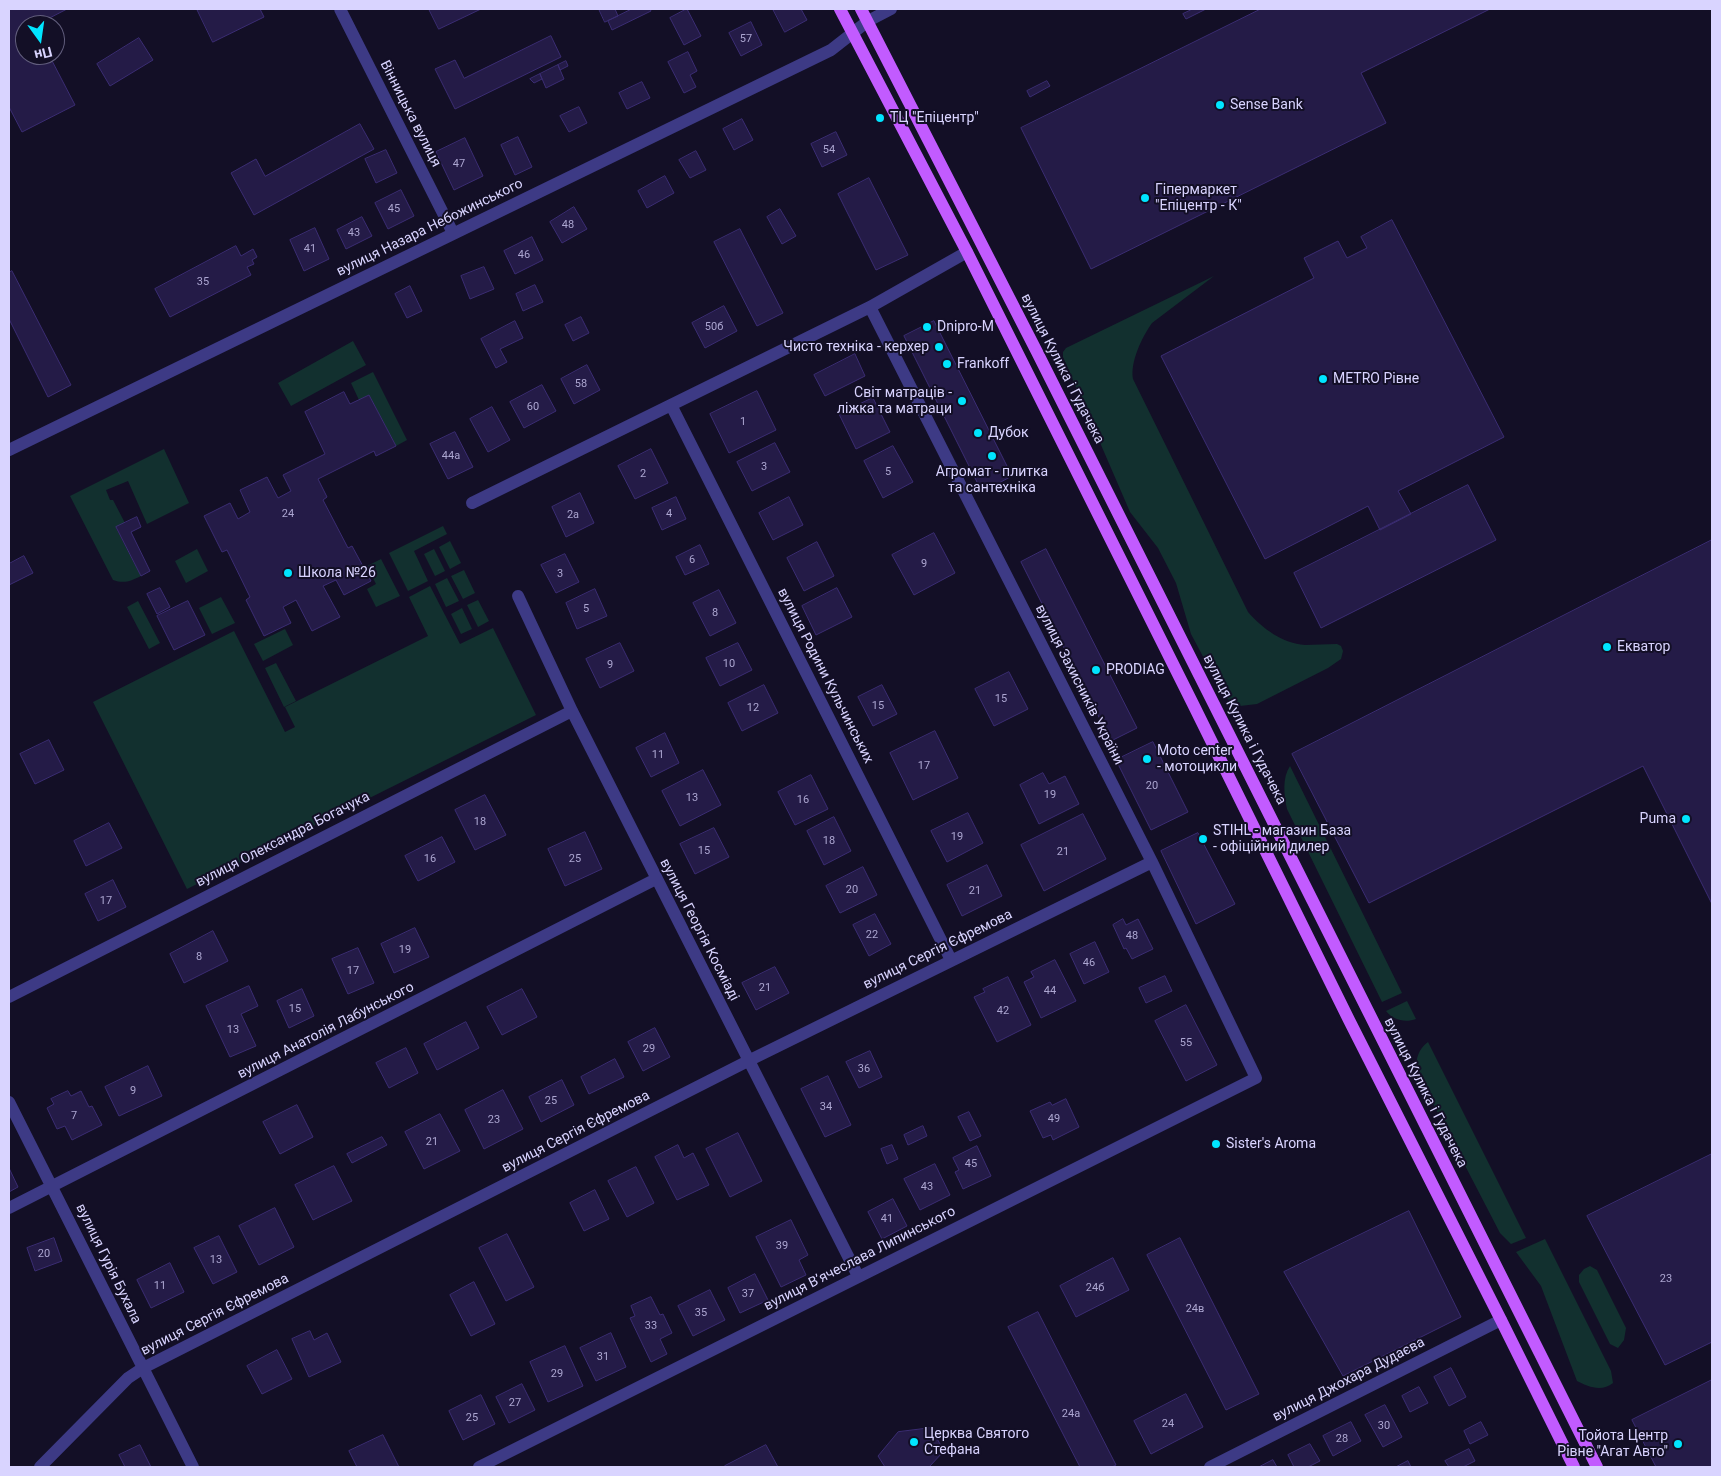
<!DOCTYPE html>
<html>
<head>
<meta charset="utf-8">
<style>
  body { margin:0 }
  #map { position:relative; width:1721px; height:1476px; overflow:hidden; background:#130f26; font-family:Roboto,sans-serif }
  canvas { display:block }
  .frame { position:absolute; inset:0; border:10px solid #d9d4ff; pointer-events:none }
  .north { position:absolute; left:15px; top:15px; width:50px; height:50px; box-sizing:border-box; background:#130f26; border:1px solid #625e7d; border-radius:50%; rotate:166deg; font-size:14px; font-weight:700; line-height:20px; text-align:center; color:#d9d4ff }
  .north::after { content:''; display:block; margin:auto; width:18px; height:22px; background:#00e5ff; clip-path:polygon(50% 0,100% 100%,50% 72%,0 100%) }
</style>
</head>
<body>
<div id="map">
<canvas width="1721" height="1476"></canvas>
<div class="frame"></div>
<div class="north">Пн</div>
</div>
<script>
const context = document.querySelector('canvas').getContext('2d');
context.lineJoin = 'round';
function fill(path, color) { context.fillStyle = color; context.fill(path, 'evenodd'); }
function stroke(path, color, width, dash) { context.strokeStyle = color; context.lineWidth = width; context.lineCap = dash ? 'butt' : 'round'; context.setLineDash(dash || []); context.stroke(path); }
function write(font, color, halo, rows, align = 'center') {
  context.font = font + ' Roboto,sans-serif'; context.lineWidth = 4; context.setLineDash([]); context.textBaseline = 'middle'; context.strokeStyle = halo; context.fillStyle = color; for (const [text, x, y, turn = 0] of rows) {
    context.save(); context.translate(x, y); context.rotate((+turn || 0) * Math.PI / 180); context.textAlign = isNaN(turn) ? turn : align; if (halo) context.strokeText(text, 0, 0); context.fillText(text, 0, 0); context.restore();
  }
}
fill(new Path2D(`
  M1214,276L1152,323C1142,337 1130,362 1133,379L1248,612C1263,629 1282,643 1305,645C1316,645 1326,644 1337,644L1341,646L1343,651L1341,659L1328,668L1257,704L1240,706L1234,704L1224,696L1191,634L1176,583L1158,548L1130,512L1063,357V352L1066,348Z
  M353,341L366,365L291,406L278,383Z
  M373,372L407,440L396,446L369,395L359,400L351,383Z
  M164,449L189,503L147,524L128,481L106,490L110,500H113L125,523L116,528L141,576C131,581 124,584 113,580L70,496Z
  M443,526L447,534L414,551L428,581L408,591L389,553Z
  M450,541L461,563L450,569L439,547Z
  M197,549L208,571L186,583L175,561Z
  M434,549L445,571L435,576L424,554Z
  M381,559L400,596L376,607L367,589L376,584L367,566Z
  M464,570L475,593L463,599L451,576Z
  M447,578L459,601L446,607L435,584Z
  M430,586L460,644L493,628L536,715L187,889L93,702L234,631L285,732L295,727L285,707L428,636L409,597Z
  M221,597L235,623L212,634L199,608Z
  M478,600L489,621L478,627L467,605Z
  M138,601L160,643L149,649L127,607Z
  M462,608L472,629L461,634L451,614Z
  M285,629L293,645L263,661L254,644Z
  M276,663L296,701L284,707L265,668Z
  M1290,766L1402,993L1382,1002L1287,809C1284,795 1282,778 1290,766Z
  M1407,1001L1416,1019C1405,1023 1393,1020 1386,1011Z
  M1428,1042L1526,1238L1511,1244L1500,1233L1415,1069C1417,1058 1418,1049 1428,1042Z
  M1545,1239L1611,1371L1613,1383C1602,1392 1588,1387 1577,1381L1541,1286L1516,1252Z
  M1590,1266L1597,1270L1626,1328L1624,1340L1618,1348L1610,1344L1579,1282V1275L1584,1269Z`), '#12302f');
const building = new Path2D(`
  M9,9H67L36,25H25V55H49L75,105L22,132L9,107Z
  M197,9H260L264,17L213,42Z
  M429,9H481L439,29Z
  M599,9H615L618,16L605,22Z
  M632,9H650L651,11L612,30L608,21Z
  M687,9L701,36L684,45L670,18Z
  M773,9H801L807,20L785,32Z
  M1193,9H1206L1186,19L1183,14Z
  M1261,9H1490L1361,73L1386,123L1091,269L1021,128Z
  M751,22L762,45L741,56L729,33Z
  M551,36L561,57L455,109L435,69L455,60L464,78Z
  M139,38L153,60L110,86L97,64Z
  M688,52L697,71L690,75L696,87L684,93L668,62Z
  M566,61L568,66L560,70L558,65Z
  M558,65L564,79L546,88L540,74Z
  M540,74L542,79L534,83L530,79Z
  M1047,81L1050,86L1030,97L1027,91Z
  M642,82L650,98L627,109L619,93Z
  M579,107L587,123L569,132L560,116Z
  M742,119L753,140L734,150L723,129Z
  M360,124L374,149L254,215L231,173L256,159L265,176Z
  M836,132L847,155L822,167L811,144Z
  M518,137L532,167L515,175L501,145Z
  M465,138L483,176L454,190L436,152Z
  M386,150L397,173L376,183L365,159Z
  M696,151L706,170L690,178L679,160Z
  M665,176L674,193L647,208L638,191Z
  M869,178L908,255L876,270L838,194Z
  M401,190L414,216L388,229L375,203Z
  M574,207L587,229L562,243L550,222Z
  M780,209L796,236L782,244L767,217Z
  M362,217L372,236L346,249L337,230Z
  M1392,220L1504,437L1398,491L1411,514L1380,530L1368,506L1265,559L1161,356L1314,278L1304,258L1338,241L1347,258L1367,248L1361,237Z
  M315,228L329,259L304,271L290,240Z
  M740,229L783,313L757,326L714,242Z
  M532,237L543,260L515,274L504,251Z
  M236,246L241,256L253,249L257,257L252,260L254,264L247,267L251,275L170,317L155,289Z
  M484,267L494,289L470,299L461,276Z
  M12,271L71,385L48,397L9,319V273Z
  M535,285L543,302L523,311L516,294Z
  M410,286L422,311L407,318L395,294Z
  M724,306L737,331L705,348L692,323Z
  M581,317L589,333L573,341L565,325Z
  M515,321L523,338L500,349L507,362L496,368L481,339Z
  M934,321L1012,476L982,492L904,336Z
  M855,354L865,376L825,396L814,375Z
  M587,365L600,390L574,404L561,379Z
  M542,385L556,411L524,428L510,402Z
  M757,391L776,430L729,453L710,414Z
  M344,392L350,404L369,395L396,446L376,456L374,451L318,479L327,497L323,500L348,548L352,546L371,581L344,595L336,580L323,586L340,617L312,631L296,600L283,607L291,623L264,636L246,600L250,597L227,550L222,552L204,516L230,503L238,519L250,512L240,490L267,477L278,498L291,491L283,475L325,454L305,412Z
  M873,398L890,432L856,449L839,414Z
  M492,407L510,440L488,452L470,419Z
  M455,432L473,467L448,479L430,444Z
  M775,443L790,472L752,491L737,462Z
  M893,446L913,482L883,498L864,461Z
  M651,449L668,483L635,499L618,466Z
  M1468,485L1496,540L1321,628L1294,573Z
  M580,493L594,523L566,537L552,507Z
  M676,497L686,519L662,530L652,508Z
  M789,497L803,525L773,540L759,513Z
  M137,517L141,527L131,532L150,571L141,576L116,527Z
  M934,533L955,573L914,595L892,555Z
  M1712,540V904L1643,766L1369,903L1292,754Z
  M817,542L834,576L804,591L787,558Z
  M700,545L709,564L685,575L676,557Z
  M1046,549L1137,728L1111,741L1021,562Z
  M565,554L579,582L556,593L541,565Z
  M24,556L33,573L9,585V564Z
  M160,588L170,607L157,614L147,594Z
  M837,588L852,617L816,635L802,606Z
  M595,589L607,616L577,629L566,603Z
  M719,590L736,623L710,636L693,603Z
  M188,601L205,635L174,650L157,616Z
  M620,643L634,671L600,688L586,659Z
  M738,643L752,670L720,686L706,658Z
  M1009,672L1028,709L994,726L975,689Z
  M764,685L778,713L742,731L728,703Z
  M882,685L897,714L873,726L858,697Z
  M935,731L958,778L913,800L890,753Z
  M665,733L679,763L651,777L636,748Z
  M49,740L64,770L35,784L20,754Z
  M1153,742L1188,812L1151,830L1116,760Z
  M703,770L721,805L680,826L662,791Z
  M1043,773L1049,784L1065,776L1079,804L1039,824L1020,785Z
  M811,775L828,809L795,825L778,792Z
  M485,795L506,835L475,850L455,810Z
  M968,813L983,843L947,862L931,831Z
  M1083,814L1106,859L1044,891L1021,845Z
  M834,817L851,851L824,865L807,831Z
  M109,823L122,848L86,866L74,841Z
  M714,828L729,857L695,874L680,844Z
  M585,832L602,869L565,886L548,849Z
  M1198,833L1235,904L1196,924L1161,851Z
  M442,837L455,862L418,881L405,856Z
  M987,865L1002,896L962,916L947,885Z
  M863,867L877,895L840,913L826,886Z
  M113,880L126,907L98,921L85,894Z
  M875,914L891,944L869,956L853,925Z
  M1123,919L1126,925L1138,919L1153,949L1132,959L1126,948L1124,949L1113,925Z
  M415,928L429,957L394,973L381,944Z
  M213,931L228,961L184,983L170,954Z
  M1095,942L1109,972L1084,984L1070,954Z
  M358,948L374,983L348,994L332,959Z
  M1055,960L1076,1001L1041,1018L1024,982L1034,977L1031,972Z
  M775,967L789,993L756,1010L742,983Z
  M1165,976L1172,991L1146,1003L1139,988Z
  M1008,977L1031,1025L997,1042L974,997L985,992L983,989Z
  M249,986L258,1006L241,1014L256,1046L230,1057L206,1006Z
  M302,989L314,1016L289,1028L277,1001Z
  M522,989L537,1017L502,1035L487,1007Z
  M1186,1005L1217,1065L1186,1081L1155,1021Z
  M466,1022L479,1048L437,1070L424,1044Z
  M655,1028L670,1057L643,1071L628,1042Z
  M406,1048L418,1073L389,1088L376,1063Z
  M870,1051L882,1077L859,1088L846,1062Z
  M615,1059L624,1077L589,1094L581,1077Z
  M148,1066L162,1096L119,1116L105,1087Z
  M828,1076L851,1125L825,1137L801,1089Z
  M562,1080L574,1105L541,1122L529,1097Z
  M503,1090L523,1129L484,1149L465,1110Z
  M68,1091L71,1096L81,1091L89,1107L92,1106L102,1125L72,1140L65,1126L57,1129L47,1108L54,1104L51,1099Z
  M1066,1099L1079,1127L1053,1140L1051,1135L1043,1138L1030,1111L1050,1102L1052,1105Z
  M297,1105L313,1137L280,1154L263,1122Z
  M969,1112L981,1136L970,1141L958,1117Z
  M440,1114L460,1151L424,1169L405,1132Z
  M923,1126L927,1136L908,1145L904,1135Z
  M738,1133L762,1181L730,1197L706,1149Z
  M382,1137L387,1145L352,1163L347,1154Z
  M678,1145L684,1158L693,1153L709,1185L677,1200L655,1157Z
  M892,1145L898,1159L887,1164L881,1149Z
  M977,1146L991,1176L963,1189L955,1172L959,1170L953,1158Z
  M1712,1154V1342L1665,1365L1587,1216Z
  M935,1164L950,1195L920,1210L904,1179Z
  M334,1166L352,1201L313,1220L295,1185Z
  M636,1167L654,1203L627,1217L608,1181Z
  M9,1168L18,1187L9,1192Z
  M595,1190L609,1219L584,1231L570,1203Z
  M893,1199L907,1226L882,1239L868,1212Z
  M275,1208L294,1247L259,1265L239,1226Z
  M1409,1211L1461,1317L1343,1376L1284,1272Z
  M791,1220L808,1255L799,1260L806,1275L781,1287L756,1237Z
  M507,1234L534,1287L506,1301L479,1248Z
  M219,1236L237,1272L213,1284L194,1248Z
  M54,1238L62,1261L35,1271L27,1248Z
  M1180,1238L1259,1394L1226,1410L1147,1255Z
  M1113,1258L1129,1290L1076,1317L1060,1286Z
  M170,1263L184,1292L151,1308L137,1280Z
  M755,1274L768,1300L740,1313L728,1288Z
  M474,1282L495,1324L471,1336L450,1295Z
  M710,1290L725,1320L693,1336L678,1306Z
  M651,1297L660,1315L663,1314L672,1333L660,1339L667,1354L651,1362L630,1318L635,1316L631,1306Z
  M1038,1312L1116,1465L1112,1467H1080L1008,1327Z
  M310,1331L314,1340L327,1333L341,1362L309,1377L292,1339Z
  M611,1333L626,1367L596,1381L580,1348Z
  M565,1346L583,1386L548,1402L530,1362Z
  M277,1350L292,1379L262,1394L247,1366Z
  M1451,1368L1466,1397L1449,1406L1434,1377Z
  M1712,1380V1467H1656L1632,1420Z
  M522,1384L535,1410L509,1423L496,1397Z
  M1419,1387L1428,1403L1410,1412L1402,1396Z
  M1186,1394L1203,1427L1151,1454L1134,1421Z
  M481,1395L495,1424L463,1440L449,1411Z
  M1385,1405L1402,1437L1383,1447L1365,1415Z
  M1351,1422L1361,1441L1333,1456L1323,1436Z
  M1481,1422L1488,1435L1470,1444L1464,1431Z
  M931,1428L944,1451L929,1467H885L878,1456L898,1432Z
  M383,1435L399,1467H357L349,1451Z
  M1310,1444L1320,1461L1308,1467H1294L1288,1455Z
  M140,1445L151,1467H125L119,1455Z
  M766,1445L778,1467H726L725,1466Z
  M1469,1449L1475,1461L1463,1467H1449L1445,1461Z
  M1273,1460L1277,1467H1259Z
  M1408,1461L1411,1467H1396Z`);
fill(building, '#241b47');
stroke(building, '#3b2d73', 1);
stroke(new Path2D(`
  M340,9L453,233
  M671,405L951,960
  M9,450L831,50L868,21L891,9
  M472,503L870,307L967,252
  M518,596L572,711L858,1276
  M9,997L572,711
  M9,1102L193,1467
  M9,1208L656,879
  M40,1467L128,1378L143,1368L750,1060L1152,862
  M479,1467L1256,1078L1152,862L870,307
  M1210,1467L1501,1320`), '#3d3a85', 12);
stroke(new Path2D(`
  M840,9L967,252L1193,704L1349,1020L1501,1320L1574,1467
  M861,9L1037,352L1597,1467`), '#c25bff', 12);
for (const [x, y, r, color] of [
  [1220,105,5,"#00e5ff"],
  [880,118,5,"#00e5ff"],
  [1145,198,5,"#00e5ff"],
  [927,327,5,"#00e5ff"],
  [939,347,5,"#00e5ff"],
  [947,364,5,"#00e5ff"],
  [1323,379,5,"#00e5ff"],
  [962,401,5,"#00e5ff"],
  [978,433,5,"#00e5ff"],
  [992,456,5,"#00e5ff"],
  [288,573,5,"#00e5ff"],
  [1607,647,5,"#00e5ff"],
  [1096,670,5,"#00e5ff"],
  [1147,759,5,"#00e5ff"],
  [1686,819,5,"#00e5ff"],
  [1203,839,5,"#00e5ff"],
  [1216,1144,5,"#00e5ff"],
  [914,1442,5,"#00e5ff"],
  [1678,1444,5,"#00e5ff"]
]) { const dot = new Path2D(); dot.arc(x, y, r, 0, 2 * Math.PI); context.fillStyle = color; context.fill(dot); stroke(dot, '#130f26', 2); }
write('11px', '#aca6d1', null, [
  ["57",746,39],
  ["54",829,150],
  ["47",459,164],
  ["45",394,209],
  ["48",568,225],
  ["43",354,233],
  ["41",310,249],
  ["46",524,255],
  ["35",203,282],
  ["50б",714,327],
  ["58",581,384],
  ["60",533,407],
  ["1",743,422],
  ["44а",451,456],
  ["3",764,467],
  ["5",888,472],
  ["2",643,474],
  ["24",288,514],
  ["4",669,514],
  ["2а",573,515],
  ["6",692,560],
  ["9",924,564],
  ["3",560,574],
  ["5",586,609],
  ["8",715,613],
  ["10",729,664],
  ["9",610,665],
  ["15",1001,699],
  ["15",878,706],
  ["12",753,708],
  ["11",658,755],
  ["17",924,766],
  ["20",1152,786],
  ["19",1050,795],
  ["13",692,798],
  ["16",803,800],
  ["18",480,822],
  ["19",957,837],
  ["18",829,841],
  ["15",704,851],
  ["21",1063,852],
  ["16",430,859],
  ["25",575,859],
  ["20",852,890],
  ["21",975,891],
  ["17",106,901],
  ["22",872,935],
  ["48",1132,936],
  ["19",405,950],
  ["8",199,957],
  ["46",1089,963],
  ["17",353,971],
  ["21",765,988],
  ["44",1050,991],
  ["15",295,1009],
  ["42",1003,1011],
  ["13",233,1030],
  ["55",1186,1043],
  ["29",649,1049],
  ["36",864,1069],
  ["9",133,1091],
  ["25",551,1101],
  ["34",826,1107],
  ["7",74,1116],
  ["49",1054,1119],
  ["23",494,1120],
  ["21",432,1142],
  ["45",971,1164],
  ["43",927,1187],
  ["41",887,1219],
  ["39",782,1246],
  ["20",44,1254],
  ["13",216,1260],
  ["23",1666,1279],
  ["11",160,1286],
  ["24б",1095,1288],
  ["37",748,1294],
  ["24в",1195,1309],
  ["35",701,1313],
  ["33",651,1326],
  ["31",603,1357],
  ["29",557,1374],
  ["27",515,1403],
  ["24а",1071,1414],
  ["25",472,1418],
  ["24",1168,1424],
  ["30",1384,1426],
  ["28",1342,1439]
]);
write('14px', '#d9d4ff', '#130f26', [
  ["Sense Bank",1230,105],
  ["ТЦ \"Епіцентр\"",890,118],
  ["Гіпермаркет",1155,190],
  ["\"Епіцентр - К\"",1155,206],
  ["Dnipro-M",937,327],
  ["Чисто техніка - керхер",929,347,"right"],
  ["Frankoff",957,364],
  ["METRO Рівне",1333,379],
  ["Світ матраців -",952,393,"right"],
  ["ліжка та матраци",952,409,"right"],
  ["Дубок",988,433],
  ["Агромат - плитка",992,472,"center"],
  ["та сантехніка",992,488,"center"],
  ["Школа №26",298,573],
  ["Екватор",1617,647],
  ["PRODIAG",1106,670],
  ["Moto center",1157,751],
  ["- мотоцикли",1157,767],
  ["Puma",1676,819,"right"],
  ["STIHL - магазин База",1213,831],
  ["- офіційний дилер",1213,847],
  ["Sister's Aroma",1226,1144],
  ["Церква Святого",924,1434],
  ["Стефана",924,1450],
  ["Тойота Центр",1668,1436,"right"],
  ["Рівне \"Агат Авто\"",1668,1452,"right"]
], 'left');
write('14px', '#d9d4ff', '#130f26', [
  ["Вінницька вулиця",410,114,63],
  ["вулиця Назара Небожинського",430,228,-26],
  ["вулиця Кулика і Гудачека",1062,369,63],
  ["вулиця Родини Кульчинських",825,676,63],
  ["вулиця Захисників України",1079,685,63],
  ["вулиця Кулика і Гудачека",1244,730,63],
  ["вулиця Олександра Богачука",283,840,-27],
  ["вулиця Георгія Косміаді",699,930,63],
  ["вулиця Сергія Єфремова",938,950,-26],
  ["вулиця Анатолія Лабунського",326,1031,-27],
  ["вулиця Кулика і Гудачека",1425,1093,63],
  ["вулиця Сергія Єфремова",576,1132,-27],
  ["вулиця Вʼячеслава Липинського",860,1259,-27],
  ["вулиця Гурія Бухала",108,1264,64],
  ["вулиця Сергія Єфремова",215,1315,-27],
  ["вулиця Джохара Дудаєва",1349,1380,-27]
]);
</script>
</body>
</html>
